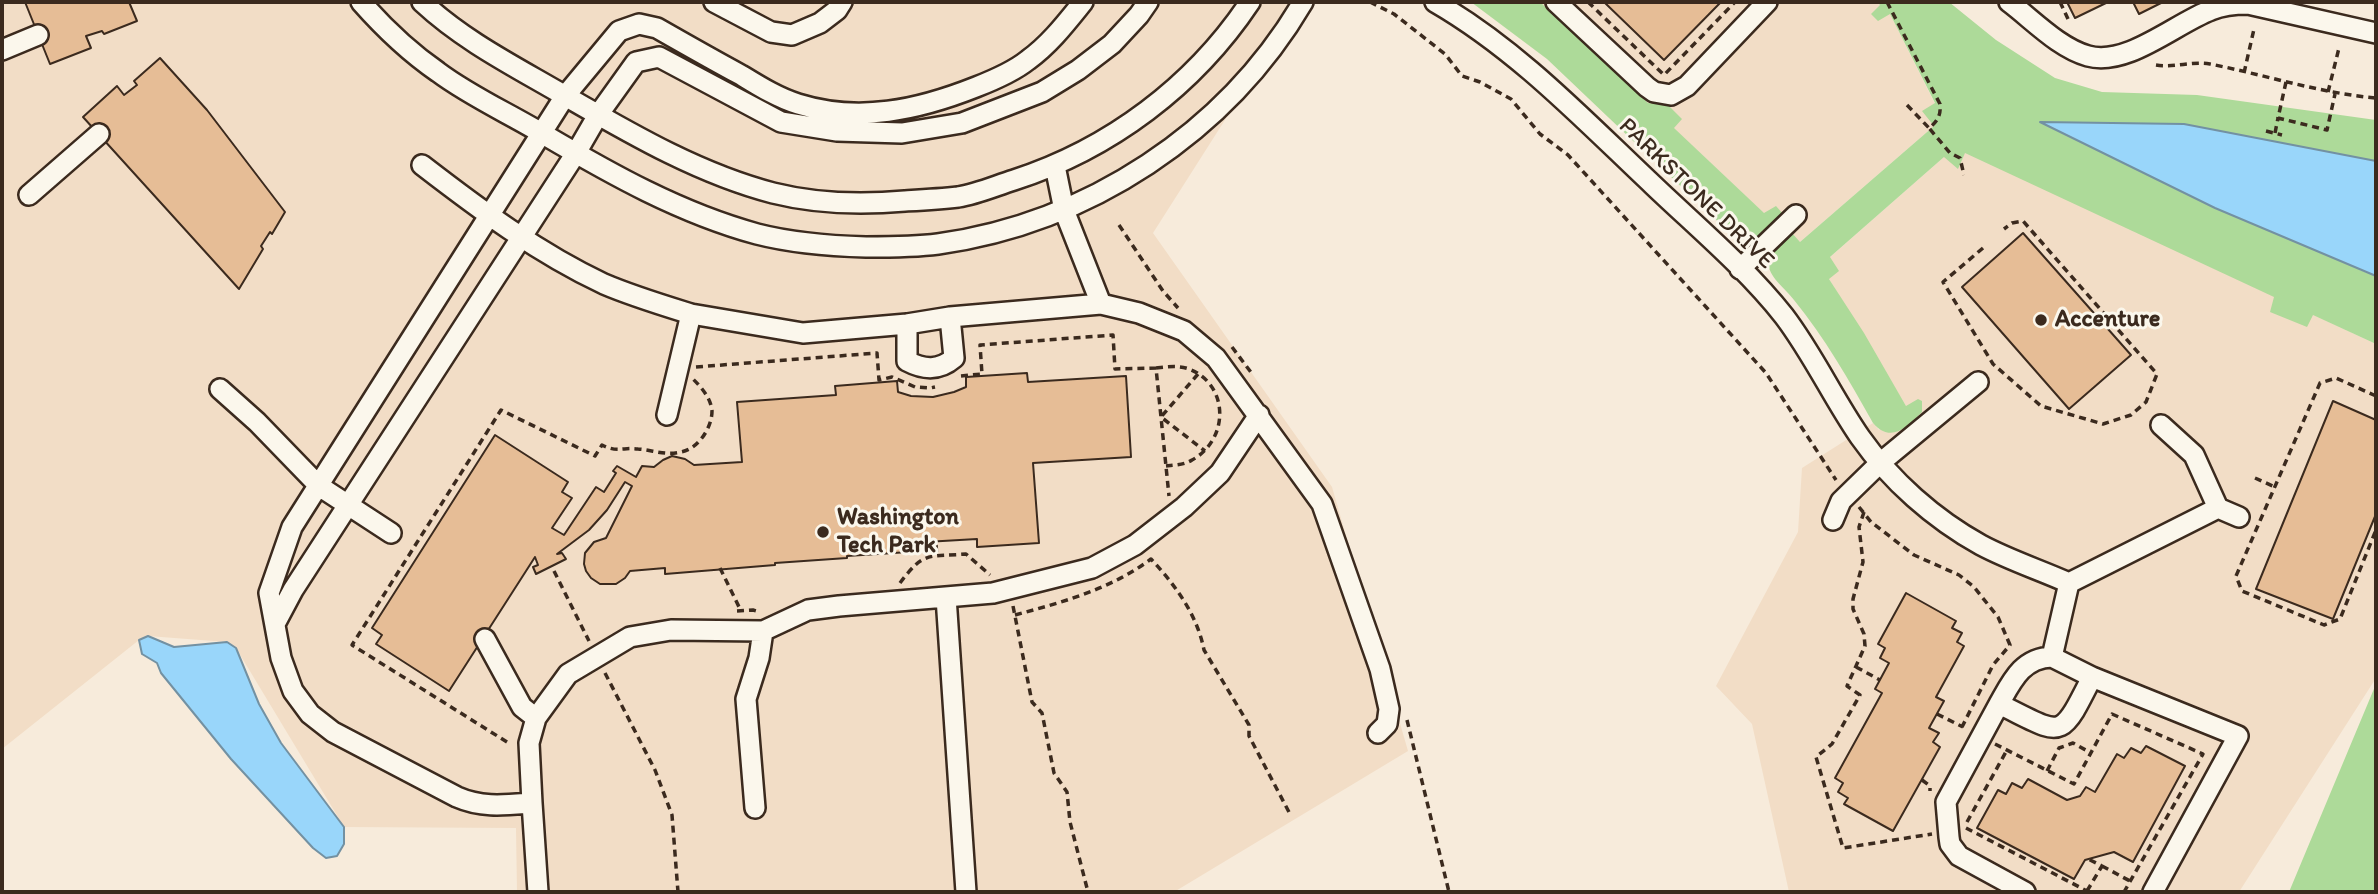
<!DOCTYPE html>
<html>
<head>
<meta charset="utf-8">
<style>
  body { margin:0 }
  #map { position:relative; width:2378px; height:894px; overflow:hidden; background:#f7ebdb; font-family:Itim,sans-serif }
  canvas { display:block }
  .frame { position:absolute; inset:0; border:4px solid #3b2a1e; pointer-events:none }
</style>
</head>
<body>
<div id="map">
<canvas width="2378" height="894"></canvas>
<div class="frame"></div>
</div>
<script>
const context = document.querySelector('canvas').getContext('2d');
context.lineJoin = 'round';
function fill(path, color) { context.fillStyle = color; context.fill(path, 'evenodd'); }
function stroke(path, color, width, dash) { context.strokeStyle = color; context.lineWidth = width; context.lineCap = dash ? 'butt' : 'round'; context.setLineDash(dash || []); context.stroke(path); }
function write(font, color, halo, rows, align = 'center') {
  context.font = font + ' Itim,sans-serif'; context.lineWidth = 6; context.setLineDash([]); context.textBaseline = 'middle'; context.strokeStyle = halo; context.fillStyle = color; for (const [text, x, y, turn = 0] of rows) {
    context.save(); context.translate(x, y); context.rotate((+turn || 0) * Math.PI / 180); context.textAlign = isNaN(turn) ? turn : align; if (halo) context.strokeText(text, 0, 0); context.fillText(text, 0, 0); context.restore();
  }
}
fill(new Path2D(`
  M2,2H1300L1153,233L1332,487L1408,751L1174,892H517L516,828L344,827L236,648L227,642L148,636L139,640L2,749Z
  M1540,2H1876L1890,14L1935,104L1934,126L1800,242L1764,214Z
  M1965,152L2376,344V678L2239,892H1789L1752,724L1716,686L1798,532L1802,468L1873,423L1879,430L1906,406L1829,279V258L1944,157Z`), '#f2ddc6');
fill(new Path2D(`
  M1471,2H1540L1648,103L1668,105L1682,119L1674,128L1764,213L1776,206L1783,214C1767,228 1754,249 1732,235L1547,59Z
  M1877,2H1949L1996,40L2055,78L2102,92L2197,95L2376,120V161L2184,124L2360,270L2376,276V344L2313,315L2307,327L2270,312L2274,297L1965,153L1958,169L1944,157L1830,257L1839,271L1829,279L1864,333L1906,406L1918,399L1922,401V412C1907,427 1891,444 1873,423C1849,380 1825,338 1794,300C1785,288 1768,277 1768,261C1768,248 1782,240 1791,232L1800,242L1934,126L1922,111L1935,103L1890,14L1878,21L1871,14L1880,5Z
  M2376,684V892H2289Z`), '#adda99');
const water = new Path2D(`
  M2040,122L2184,124L2376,161V276L2215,208Z
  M148,636L174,647L227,642L236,648L259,704L281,743L344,827V844L337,856L326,858L313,848L231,759L161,673L157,663L142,654L139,640Z`);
fill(water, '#99d6fa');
stroke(water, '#7391a2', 2);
const building = new Path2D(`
  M25,2H129L137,21L104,34L102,31L86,36L91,48L50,64Z
  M1604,2H1721L1664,60Z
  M2067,2H2105L2106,3L2075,18Z
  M2133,2H2163L2139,14Z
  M160,58L207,110L285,212L272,234L270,232L261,246L263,249L239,289L83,117L117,86L124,95L137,85L134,81Z
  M2023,233L2131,355L2069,409L1962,287Z
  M1027,373L1028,382L1126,376L1131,457L1033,463L1039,543L977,547V539L908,543L909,552L847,556V558L775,563V565L665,574V568L630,571L625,578L616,584H600L591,578L586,571L584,564L585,553L594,542L606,538L632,486L625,482L607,510L589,530L557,554L562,553L566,559L536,574L533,567L538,565L535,557L449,691L376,644L382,635L372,628L495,435L568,482L562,492L572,498L552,528L564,535L596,487L604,492L616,473L613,471L617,466L636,477L642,466L654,467L663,460L672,456L685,459L694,465L742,462L737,402L836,395L835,386L897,381L898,392L911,396L933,397L954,392L966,387V377Z
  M2333,401L2376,420V514L2333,619L2256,589Z
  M1906,593L1956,621L1952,628L1962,633L1957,642L1964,646L1936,697L1944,701L1929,728L1939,733L1933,742L1940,747L1893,831L1844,804L1848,798L1838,792L1843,783L1835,778L1882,693L1875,689L1889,663L1880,658L1885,648L1878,644Z
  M2146,746L2185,766L2133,862L2114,852L2085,860L2074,879L1977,828L1998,790L2006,794L2012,783L2022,788L2028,779L2067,800L2080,796L2086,787L2095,792L2117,754L2124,758L2131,748L2141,753Z`);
fill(building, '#e6bd96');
stroke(building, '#3b2a1e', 2);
const minor = new Path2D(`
  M361,2C384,28 409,52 438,72C470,96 508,113 543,134C611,174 680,213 757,234C792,243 830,246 866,247C890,247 915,247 938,244C1088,223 1226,133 1303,2
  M422,2C465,42 516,67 567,97C633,135 700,174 773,193C817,204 860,205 905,201C922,200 940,199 958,197C977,194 995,186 1014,180C1110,149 1194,86 1250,2
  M714,2L771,32L792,35L820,23L837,10L842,2
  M1083,2C1066,23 1050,44 1028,60C1013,72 994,80 976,87C918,110 859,123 798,104C778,98 759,86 741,75C713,60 685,44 657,28L639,24L619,31L565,96L292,527L269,593L281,658L293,691L310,714L333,732L457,797C482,808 505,805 532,803L529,743L536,718L568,674L630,637L671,630L763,631L808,610L839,606L993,593L1092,568L1135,545L1184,507L1220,473L1259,415
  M1435,2C1518,50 1584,120 1653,185C1697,227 1746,268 1784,316C1813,354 1833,398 1860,437C1891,481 1934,519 1981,545C2009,560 2040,570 2069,583
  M1556,2L1647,87L1654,92L1671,95L1687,86L1767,2
  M2009,2C2033,20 2059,48 2088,56C2127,67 2176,23 2211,10C2223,5 2236,4 2248,4L2376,33
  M2,50L38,35
  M422,165C479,209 538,253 604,284C632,296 662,305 691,314L667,415
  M1055,166L1064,210L1101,304
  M29,195L99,134
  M1740,269L1796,215
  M691,314L803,333L907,324L950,317L1101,304L1139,313L1184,331L1216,358L1322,504L1380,669L1389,709L1387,724L1378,733
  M907,324V361C924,370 939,371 954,358L950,317
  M220,389L257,422L319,486L391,533
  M2161,425L2194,455L2218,508
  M1833,520L1841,501L1880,463L1978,382
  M2069,583L2218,508L2239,517
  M946,597L966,892
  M276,622L293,590L576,153L598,115L636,62L659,57L781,122L837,131L902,133L962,123L1042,92L1078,70L1112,44L1139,15L1148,2
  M485,639L522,707L536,718
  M2052,657C2022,658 2012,681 1999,704C2063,735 2059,743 2092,677L2052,657L2069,583
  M2092,677L2238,736L2153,892
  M1999,704L1946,802L1949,837L1950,844L1959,856L2025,892
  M532,803L538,892
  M755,808L746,699L759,658L763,631`);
stroke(minor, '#3b2a1e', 24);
stroke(new Path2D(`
  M1370,2L1394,14L1445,54L1462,76L1480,82L1511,99L1540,134L1568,155L1766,373L1836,480
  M1588,2L1664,75L1735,2
  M1887,2L1940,104C1941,115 1938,121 1929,128L1950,153L1960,158L1964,175
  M2060,2L2068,19
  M2156,65C2174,68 2192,61 2210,64C2266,75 2319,93 2376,98
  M2244,73L2254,29
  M2286,82L2278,118L2327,130L2335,94
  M2328,92L2339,48
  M1907,105L1929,128
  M2266,131L2282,135
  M2275,133L2278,118
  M1119,225L1163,291L1178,308
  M1983,248L1943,282L1993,364L2041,406L2103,424L2131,415L2146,402L2157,374L2023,221L2012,223L2004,229
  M1232,347L1253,375
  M696,367L877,353L879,380L892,377L915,387L930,388L935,387
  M1156,368C1167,367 1178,365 1189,369C1230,385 1229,440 1192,460C1184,465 1175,465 1166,466
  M1198,374L1161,417L1205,451
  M961,376L982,374L980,345L1113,335L1115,369L1156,368L1169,496
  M2376,396L2336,378L2320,383L2236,576L2242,591L2324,625L2340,619L2376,530
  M2255,478L2275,487
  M1859,507L1871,522L1914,555L1959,575L1974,587L1998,617L2010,645L1993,665L1962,727
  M1864,512L1859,527L1863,562L1853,599V609L1864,634L1865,646L1847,686L1860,695L1832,744L1816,757L1843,848L1932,834
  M936,545L937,556
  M720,568L741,611
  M554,571L589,641
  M900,583C924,551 927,557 966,554L990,575
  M1013,606L1032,702L1042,713L1054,773L1067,792L1070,822L1088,892
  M737,611L753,610L760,612
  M1015,615C1063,602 1111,589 1151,559C1175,585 1197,614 1204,650L1249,725V736L1290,814
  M1856,667L1880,680
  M605,673L655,770L672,815L678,892
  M1937,714L1963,727
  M1407,720L1449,892
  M507,742L352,645L501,410L595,456L602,445C618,453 623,447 638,449C653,450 666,456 681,452C698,449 712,428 712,411C711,398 701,387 693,379
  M1995,744L2074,784L2112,714L2203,754L2124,892
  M2047,771L2059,748L2073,743L2091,753
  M1922,780L1930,786V791
  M1967,822L2007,750
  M1966,828L2089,892
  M2102,866L2130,881
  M2087,891L2102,866L2088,859`), '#3b2a1e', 3.5, [7, 5]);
stroke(minor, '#fbf7ec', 19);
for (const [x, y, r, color] of [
  [2041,320,7,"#3b2a1e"],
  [823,532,7,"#3b2a1e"]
]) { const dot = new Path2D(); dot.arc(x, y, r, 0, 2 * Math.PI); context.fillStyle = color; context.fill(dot); stroke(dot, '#fbf7ec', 2.5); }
write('24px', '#3b2a1e', '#fbf7ec', [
  ["PARKSTONE DRIVE",1696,194,44]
]);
write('bold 24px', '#3b2a1e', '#fbf7ec', [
  ["Accenture",2055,320],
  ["Washington",837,518],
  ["Tech Park",837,546]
], 'left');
</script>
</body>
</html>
